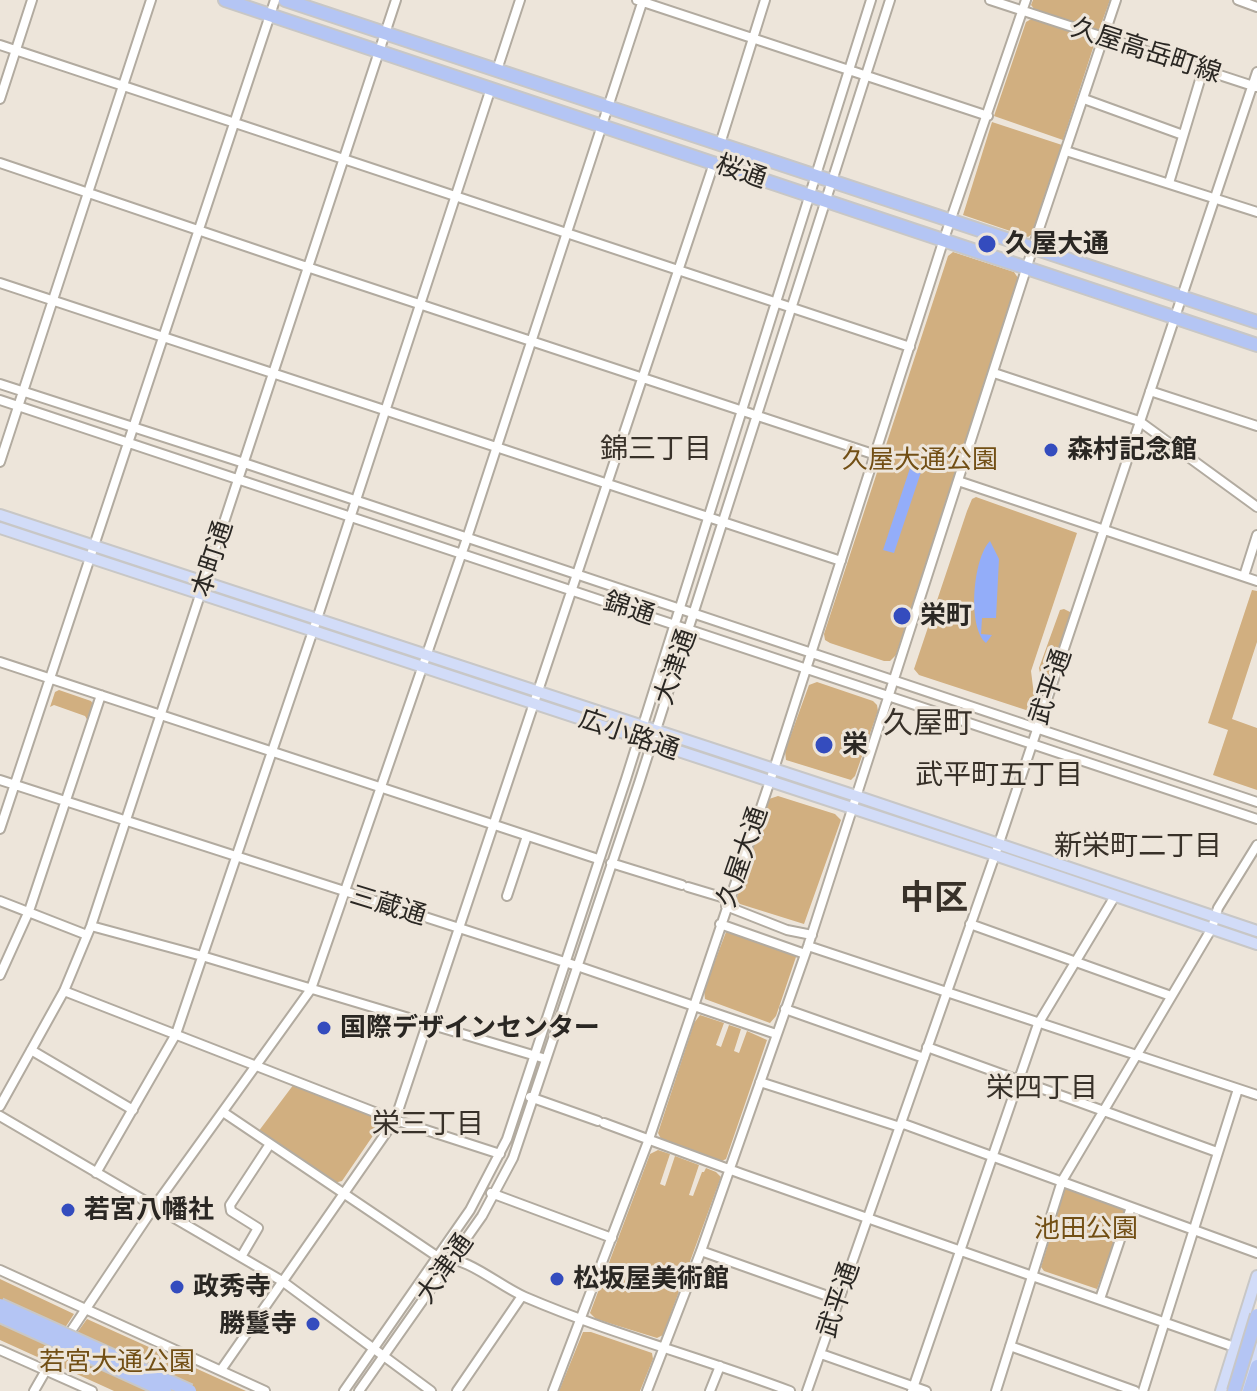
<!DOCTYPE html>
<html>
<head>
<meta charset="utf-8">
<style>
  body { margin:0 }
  canvas { display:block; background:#ede5da }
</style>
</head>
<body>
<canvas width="1257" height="1391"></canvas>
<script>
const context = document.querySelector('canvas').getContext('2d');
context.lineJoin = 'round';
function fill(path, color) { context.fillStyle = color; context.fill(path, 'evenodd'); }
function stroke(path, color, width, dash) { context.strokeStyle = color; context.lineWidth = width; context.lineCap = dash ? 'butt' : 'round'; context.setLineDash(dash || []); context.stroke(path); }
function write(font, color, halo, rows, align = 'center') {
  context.font = font + ' Montserrat,"Noto Sans JP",sans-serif'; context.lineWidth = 6; context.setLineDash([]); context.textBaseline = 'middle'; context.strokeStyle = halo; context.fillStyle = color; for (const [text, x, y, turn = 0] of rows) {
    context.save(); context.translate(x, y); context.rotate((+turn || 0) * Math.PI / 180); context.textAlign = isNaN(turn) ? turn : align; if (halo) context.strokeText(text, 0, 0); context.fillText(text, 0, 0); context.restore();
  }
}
fill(new Path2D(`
  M1033,0H1110L1099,30L1035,10L1031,5Z
  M1033,18L1092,38L1095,42L1063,140L994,116L1026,22Z
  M992,122L1062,145L1032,234L1028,237L963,215Z
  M953,252L1014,272L1018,278L896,655L890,661H884L830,643L825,640L824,634L948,256Z
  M976,497L1077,533L1031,671L1035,703L1032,712L919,675L914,669L967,511L972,499Z
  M1252,590L1257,591V642L1232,719L1257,728V790L1213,775L1228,730L1208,723Z
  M1064,609L1072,613L1044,694L1039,668L1060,610Z
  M817,682L873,701L877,705L878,711L855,776L851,780L786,760L785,751L809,685Z
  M59,690L91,701L93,704L88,721L85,716L54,705L50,707L55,692Z
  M778,796L835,814L841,820L804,924L740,904L736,900L769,799Z
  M726,932L791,952L796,957L776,1016L770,1023L705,999L704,990Z
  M700,1015L724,1023L716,1045L721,1047L729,1025L741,1029L734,1051L739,1053L747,1031L767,1040L726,1159L722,1161L661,1139L658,1133L694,1023Z
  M294,1084L382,1117L383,1121L342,1181L334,1183L258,1132Z
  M658,1150L670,1154L660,1184L665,1186L675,1156L699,1165L689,1195L693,1196L702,1172H704L706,1168L716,1172L721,1177L663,1335L657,1338L596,1319L590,1313L650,1154Z
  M1069,1187L1125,1208L1126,1211L1097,1289L1044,1271L1041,1267L1065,1189Z
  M0,1279L74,1314L44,1360L0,1340Z
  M87,1319L246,1391H114L59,1366L56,1362Z
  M583,1332H591L652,1353L653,1359L640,1391H559Z`), '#d1af80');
fill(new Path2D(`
  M910,468L921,472L894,553L883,550Z
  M990,541L999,559L996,618H982L981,634L992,635L986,643C967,627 973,558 990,541Z`), '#93adf9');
const minor = new Path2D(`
  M637,0L988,116
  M990,0L1256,87
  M1238,0L1257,7
  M0,45L910,347
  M497,70L520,0
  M0,99L32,0
  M1084,99L1183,135
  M720,144L765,0
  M1066,151L1257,212
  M0,163L307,267L876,455
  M1169,183L1203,70
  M0,283L841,561
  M994,373L1139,421L1257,507
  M0,384L244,463L1257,802
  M1150,391L1257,426
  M0,400L1257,819
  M0,462L151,0
  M958,481L1257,581
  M1244,576L1257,535
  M0,662L598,859
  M0,780L577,966L776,1034
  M0,829L275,0
  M611,863L682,885
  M688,887L728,899
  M507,896L527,836
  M0,901L87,935
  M726,906L787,930L812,935
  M720,924L805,954
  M970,924L1171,996
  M91,926L202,956L546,1059
  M808,946L1257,1095
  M0,975L29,911L101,695
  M64,991L395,1120L500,1154
  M785,1009L924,1058
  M927,1047L1217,1152
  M31,1050L133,1110
  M760,1082L900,1127
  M530,1097L598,1121
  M0,1106L64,991L91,926L396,0
  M223,1112L438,1257C470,1258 496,1284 525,1297C611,1334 703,1358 790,1391
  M0,1116L282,1281L431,1391
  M604,1123L742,1174L1240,1349
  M901,1123L1257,1253
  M96,1173L176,1034L317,619L491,88
  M491,1193L612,1238
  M701,1251L839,1300
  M241,1257L258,1228L231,1211L230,1205L270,1144
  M0,1270L265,1391
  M1100,1299L1131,1207
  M1010,1346L1135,1391
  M0,1350L92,1391
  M821,1354L926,1391
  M221,1370L395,1120L714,163
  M34,1391L53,1358L154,1207L311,989L467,538L643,0
  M344,1391L470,1210L507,1139L626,779L871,0
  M359,1391L482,1216L513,1158L639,783L890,0
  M457,1391L522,1296
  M553,1391L649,1139L774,769L943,242L1026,0
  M647,1391L701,1251L808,946L1039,229L1116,0
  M710,1391L720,1366
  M807,1391L995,855L1257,72
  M912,1391L1038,1024L1115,896
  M996,1391L1062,1181L1212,928L1218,908L1257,845
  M1143,1391L1238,1089`);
const major = new Path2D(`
  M0,515L856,796L1257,931
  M0,528L995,855L1257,944
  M1221,1391L1257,1276
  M1243,1391L1257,1342`);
const highway = new Path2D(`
  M225,0L1257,345
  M285,0L1257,322
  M1249,1391L1257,1366`);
stroke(minor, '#b2aba0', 12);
stroke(major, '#c8c7c6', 14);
stroke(highway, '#c8c7c6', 16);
stroke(minor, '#fff', 8);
stroke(major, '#d2dcf8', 10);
stroke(highway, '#b4c5f4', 12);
const highwayBridge = new Path2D(`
  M0,1305L190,1391
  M0,1316L165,1391
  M1234,1391L1257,1315`);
stroke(highwayBridge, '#c8c7c6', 16, []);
stroke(highwayBridge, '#b4c5f4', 12);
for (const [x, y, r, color] of [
  [987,244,10,"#344cbe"],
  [1051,450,8,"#344cbe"],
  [902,616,10,"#344cbe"],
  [824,745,10,"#344cbe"],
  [324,1028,8,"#344cbe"],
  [68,1210,8,"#344cbe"],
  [557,1279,8,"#344cbe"],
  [177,1287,8,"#344cbe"],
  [313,1324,8,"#344cbe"]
]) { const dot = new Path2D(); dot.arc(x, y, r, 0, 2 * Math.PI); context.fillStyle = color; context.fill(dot); stroke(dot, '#ede5da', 3); }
write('26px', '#2a2723', '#ede5da', [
  ["久屋高岳町線",1146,51,18],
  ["桜通",741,172,19],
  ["本町通",213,559,-72],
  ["錦通",629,609,18],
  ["大津通",676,667,-71],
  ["武平通",1051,687,-71],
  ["広小路通",629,735,19],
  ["久屋大通",743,857,-71],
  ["三蔵通",388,906,17],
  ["大津通",445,1269,-55],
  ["武平通",839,1300,-71]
]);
write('bold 26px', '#2a2723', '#ede5da', [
  ["久屋大通",1005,244],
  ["森村記念館",1067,450],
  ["栄町",920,616],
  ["栄",842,745],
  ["国際デザインセンター",340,1028],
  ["若宮八幡社",84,1210],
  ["松坂屋美術館",573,1279],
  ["政秀寺",193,1287],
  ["勝鬘寺",297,1324,"right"]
], 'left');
write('26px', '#724f15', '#ede5da', [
  ["久屋大通公園",920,460],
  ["池田公園",1086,1229],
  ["若宮大通公園",117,1362]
]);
write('28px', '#383129', '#ede5da', [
  ["錦三丁目",656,450],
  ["武平町五丁目",999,776],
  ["新栄町二丁目",1138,847],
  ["栄四丁目",1042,1089],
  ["栄三丁目",428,1125]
]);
write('30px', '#383129', '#ede5da', [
  ["久屋町",928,724]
]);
write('bold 34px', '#383129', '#ede5da', [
  ["中区",934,899]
]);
</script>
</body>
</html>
